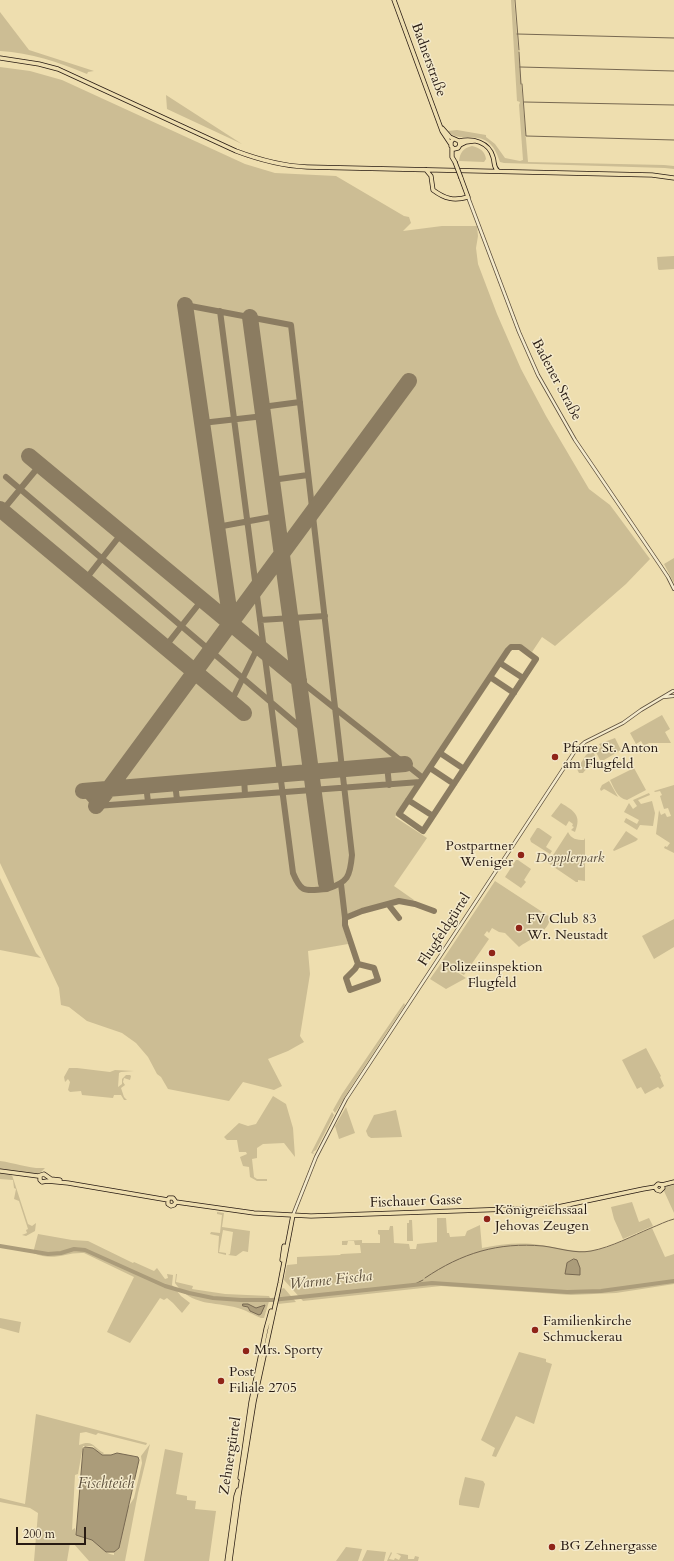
<!DOCTYPE html>
<html>
<head>
<meta charset="utf-8">
<style>
  body { margin:0 }
  #map { position:relative; width:674px; height:1561px; overflow:hidden; background:#eedeaf; font-family:Cardo,serif }
  canvas { display:block }
  .scale { position:absolute; left:16px; top:1527px; width:70px; height:18px; box-sizing:border-box; border:2px solid #281b13; border-top:0; padding-left:5px; font-size:12px; line-height:14px; white-space:nowrap; color:#281b13; -webkit-text-stroke:3px #f4eacb; paint-order:stroke }
</style>
</head>
<body>
<div id="map">
<canvas width="674" height="1561"></canvas>
<div class="scale">200 m</div>
</div>
<script>
const context = document.querySelector('canvas').getContext('2d');
context.lineJoin = 'round';
function fill(path, color) { context.fillStyle = color; context.fill(path, 'evenodd'); }
function stroke(path, color, width, dash) { context.strokeStyle = color; context.lineWidth = width; context.lineCap = dash ? 'butt' : 'round'; context.setLineDash(dash || []); context.stroke(path); }
function write(font, color, halo, rows, align = 'center') {
  context.font = font + ' Cardo,serif'; context.lineWidth = 3; context.setLineDash([]); context.textBaseline = 'middle'; context.strokeStyle = halo; context.fillStyle = color; for (const [text, x, y, turn = 0] of rows) {
    context.save(); context.translate(x, y); context.rotate((+turn || 0) * Math.PI / 180); context.textAlign = isNaN(turn) ? turn : align; if (halo) context.strokeText(text, 0, 0); context.fillText(text, 0, 0); context.restore();
  }
}
fill(new Path2D(`
  M511,0H514L528,162L664,165L674,166V169L665,168L504,163L500,162C488,122 461,147 448,131L457,130L486,135V137L495,144L505,158L520,161L523,160L519,105L520,102L517,101Z
  M0,12L29,50L94,71L88,72L87,74C59,62 31,53 0,51Z
  M0,67L30,71L62,80L245,164L275,173L336,176L404,216L409,217L411,223L403,231L442,226H477L478,236L476,248L478,264L497,314L521,369L546,416L589,489L610,505L650,559L626,584L555,646L542,637L532,652C522,646 515,641 506,649L395,817L427,838L394,886L414,900L411,903L399,900L363,908L343,916V925L348,944L308,951L310,974L300,1036L304,1042L288,1051L268,1059L282,1086L274,1090L243,1082L229,1101L168,1089L161,1077L157,1074L148,1057L136,1043L122,1033L87,1021L69,1007L61,1005L59,988L0,863Z
  M166,95L242,144L167,109Z
  M472,146C480,148 485,151 486,159L484,162L459,161C460,153 463,148 472,146Z
  M674,256V269L659,270L658,269L657,257Z
  M674,558V583L664,564Z
  M662,715L670,729L665,732L671,743H649L644,746L641,741L636,744L630,733Z
  M615,738L621,750L604,760H600L596,752L601,747L599,744Z
  M590,752L594,753L597,761C594,766 587,767 583,773H579L577,769L586,755Z
  M634,768L646,790L627,800C617,798 614,788 610,780Z
  M609,781L618,797L606,790L604,789L601,791L600,789L602,785Z
  M674,785V853L664,848L665,846L667,847L670,843L656,834L659,810L661,815L665,813L667,817L671,816L668,808L664,809L660,796L662,795L660,791L655,792L654,791Z
  M649,793L650,795L638,800L641,804L652,801L655,813L653,826L640,825L637,830L624,822L626,818L637,824L639,820L624,812L629,803L633,809L637,806L633,800Z
  M561,803C574,811 582,815 575,832L571,830L574,827L572,826L573,824L569,821L566,826L551,816Z
  M537,828H539L552,837L546,847L552,851L550,854L531,842L530,839Z
  M626,831L638,839L636,841L614,851L613,850Z
  M568,832C571,839 577,840 584,840L585,838V881L578,880V882H576L548,863Z
  M516,860H518L531,869L524,880L526,882L521,888L505,877Z
  M0,878L36,953L41,958L0,950Z
  M495,881L550,917C550,932 528,940 519,947L505,933L499,932L492,928L489,933L487,931L484,935L489,939L464,975L442,961Z
  M674,919V947L654,959L642,936Z
  M442,962L466,978L446,989L430,979Z
  M404,1003L405,1005L351,1087L335,1113L333,1110L342,1094Z
  M646,1048L661,1076L660,1077L664,1086L660,1089L658,1087L645,1094L641,1087L637,1089L622,1060Z
  M69,1068H77L110,1072L115,1070L134,1071L121,1072L119,1073L118,1087L122,1084V1079L126,1075H130L131,1076L130,1080L124,1078L123,1082L125,1085L121,1088L124,1097L127,1100H124L121,1095H114L113,1098L82,1095L81,1091L70,1092L68,1090L70,1082L68,1079L65,1082L64,1077Z
  M273,1096L286,1104L293,1128L295,1157L284,1143L263,1144L257,1148V1158L252,1159L254,1177L257,1179H267V1181H257L250,1177L249,1167L243,1166L240,1157L247,1154L246,1152H239L237,1140H227L224,1137L239,1123L248,1126L256,1124Z
  M346,1107L355,1133L339,1139L335,1126Z
  M396,1110L402,1137L371,1138L368,1136L366,1131L374,1115Z
  M332,1112L334,1115L316,1150L313,1152L314,1154L311,1153Z
  M0,1161C16,1163 29,1169 45,1168L40,1173L36,1175L0,1169Z
  M0,1173L12,1175L28,1224L32,1226L36,1223L35,1231L26,1236L22,1235L27,1233L26,1230L28,1229L19,1201L14,1199L16,1189L14,1188L13,1180L0,1179Z
  M674,1185V1213L664,1191L667,1186Z
  M632,1202L639,1222L649,1218L653,1226L623,1239L614,1219L611,1207Z
  M217,1212L224,1213L222,1227L250,1231L248,1252L243,1251L236,1256L228,1255L230,1254L233,1232L223,1230L219,1252L226,1253V1255L218,1253L219,1236L210,1234L211,1232L220,1233L222,1215L217,1214Z
  M437,1218H446L447,1233H449L450,1237L465,1236L467,1231L480,1225L482,1248C501,1244 521,1242 540,1245C556,1247 573,1252 589,1251C610,1249 632,1236 652,1228L665,1257L674,1254V1284L616,1293L571,1295L441,1286L303,1301L284,1280L287,1265L297,1264V1257L340,1255L341,1254L361,1253L360,1245H355L354,1241H348L347,1245H342V1241L362,1240V1243H380V1235L378,1234V1230H389L390,1226H393L394,1243L409,1244L410,1249H416L417,1244L437,1242Z
  M409,1220H412L413,1241H407V1223H409Z
  M38,1234L72,1240L88,1241L133,1263L134,1262L154,1271L157,1268L165,1279L168,1278L167,1274L173,1275L172,1285L181,1296L190,1303L182,1313L173,1303L167,1298L164,1300L160,1298L130,1343L107,1332L134,1277L84,1253C64,1252 55,1262 33,1253Z
  M176,1274H177L176,1282L193,1286L192,1289L225,1294L269,1296L270,1298L264,1318H261C253,1315 246,1310 238,1308C213,1301 192,1307 175,1283Z
  M284,1288L296,1302L278,1304L277,1302L281,1289Z
  M0,1318L21,1322L19,1333L0,1328Z
  M519,1352L546,1359V1362L552,1364L534,1424L516,1416L496,1457L492,1456L495,1448L481,1440Z
  M36,1414L147,1443L146,1445L98,1433L96,1435L86,1432L80,1433L79,1445C93,1439 93,1447 104,1453L102,1455L97,1452L93,1446H83L78,1474L75,1475L72,1530L75,1528L76,1535C83,1537 93,1539 98,1544C105,1550 104,1553 114,1555V1552L119,1548L127,1509L134,1498L142,1463L141,1456L150,1444L138,1493L125,1561H89L73,1543H70L67,1561H34L38,1513L30,1508L0,1502V1498L25,1504Z
  M165,1449L183,1453L176,1494L187,1496V1500L196,1501L195,1509L216,1511L209,1561H144Z
  M465,1477L483,1481L485,1484L479,1508L459,1505V1501Z
  M346,1547L362,1549L358,1561H336Z
  M367,1550L386,1552L384,1561H362Z
  M391,1552L392,1553L389,1559L394,1560L395,1558L399,1560L401,1556L396,1553L408,1555V1559H414L415,1556L419,1557L418,1561H387Z`), '#ccbd94');
const water = new Path2D(`
  M574,1259L577,1260L580,1268V1275L565,1274L567,1263Z
  M243,1304H248L256,1308L265,1305L261,1314L259,1315L250,1311L248,1307L243,1306Z
  M85,1447L93,1448L102,1455H111L117,1453L138,1457L139,1460L119,1548L114,1552H106L92,1540L76,1535L83,1449Z`);
fill(water, '#ab9c7a');
stroke(water, '#776851', 1);
stroke(new Path2D(`
  M515,0L519,50
  M517,34L674,38
  M519,52L521,84
  M520,67L674,71
  M522,84L526,136L674,140
  M524,102L674,105
  M425,1278C462,1253 498,1242 543,1246C559,1248 575,1254 591,1251C612,1247 632,1236 651,1228C659,1225 666,1221 674,1219
  M415,1284L423,1280`), '#776851', 1);
stroke(new Path2D(`
  M0,1246L48,1254L61,1253L74,1249L85,1250L165,1286L189,1293L213,1298L241,1300H272L432,1283L567,1292L601,1291L674,1281`), '#ab9c7a', 4);
stroke(new Path2D(`
  M185,305L291,325L352,855C350,877 348,882 327,889
  M220,311L293,873C302,895 306,890 327,889L326,883
  M262,407L300,402
  M202,423L264,416
  M6,477L306,732
  M272,480L308,475
  M2,511L40,465
  M217,527L277,516
  M85,580L122,533
  M260,620L325,616
  M165,647L202,600
  M511,647H520L536,659L423,831L399,814L508,650Z
  M500,663L523,678
  M490,677L514,693
  M299,680L423,778
  M231,702L258,647
  M440,753L464,769
  M387,765L389,785
  M430,768L454,784
  M244,777L245,795
  M175,783L177,800
  M146,785L148,802
  M83,791L96,806L420,782
  M408,800L433,816
  M341,884L345,918L362,911L399,901L415,904L434,911
  M388,904L399,918
  M345,918V925L358,964L374,968L378,980L350,990L346,978L355,969L358,964`), '#8b7c61', 6);
stroke(new Path2D(`
  M185,305L231,623
  M250,317L326,883
  M29,456L299,680
  M0,509L244,713
  M83,791L405,764
  M96,806L409,381`), '#8b7c61', 16);
const minor = new Path2D(`
  M468,197L519,332L538,375L575,440L660,565L668,577L674,589
  M664,697L673,696
  M293,1215L316,1157L346,1099L575,751L585,742L623,723L641,710L673,691`);
const major = new Path2D(`
  M394,0L442,131L450,143
  M0,58L39,64L58,69L236,151C260,160 282,166 307,167L652,175L674,178
  M442,128L450,137L459,141L460,145L458,148L454,149L451,146V142L453,139
  M459,141C473,138 489,142 493,157C495,163 493,167 498,171
  M460,145L466,142L474,141
  M452,148V157L455,162
  M426,170L431,176L433,190C445,199 454,201 468,197L461,178
  M0,1171L38,1176L44,1174L51,1179L60,1180
  M40,1176V1180L42,1182L47,1181
  M47,1181L68,1183L168,1200L169,1198H173L176,1202
  M655,1187L658,1184L662,1185L674,1182
  M168,1200V1204L171,1206L174,1205L176,1202
  M176,1202L254,1213L311,1216L511,1209L534,1210L553,1208L643,1189L655,1187L657,1190L660,1191L663,1188L662,1185
  M282,1260L284,1246
  M240,1478L251,1402L266,1329L271,1311
  M227,1561L236,1496L238,1490
  M230,1561L239,1495L254,1402L280,1283L293,1215`);
stroke(minor, '#5a4c3a', 4);
stroke(major, '#281b13', 5);
stroke(minor, '#f4eacb', 2.5);
stroke(major, '#eedeaf', 3.5);
const majorBridge = new Path2D(`
  M455,162L461,178`);
stroke(majorBridge, '#281b13', 5, []);
stroke(majorBridge, '#eedeaf', 3.5);
for (const [x, y, r, color] of [
  [555,757,4,"#8f2418"],
  [521,855,4,"#8f2418"],
  [519,928,4,"#8f2418"],
  [492,953,4,"#8f2418"],
  [487,1219,4,"#8f2418"],
  [535,1330,4,"#8f2418"],
  [246,1351,4,"#8f2418"],
  [221,1381,4,"#8f2418"],
  [552,1547,4,"#8f2418"]
]) { const dot = new Path2D(); dot.arc(x, y, r, 0, 2 * Math.PI); context.fillStyle = color; context.fill(dot); stroke(dot, '#f4eacb', 1.5); }
write('14px', '#281b13', '#f4eacb', [
  ["Badnerstraße",428,60,70],
  ["Badener Straße",556,380,62],
  ["Flugfeldgürtel",445,930,-57],
  ["Fischauer Gasse",416,1202,-2],
  ["Zehnergürtel",231,1456,-81]
]);
write('14px', '#281b13', '#f4eacb', [
  ["Pfarre St. Anton",563,749],
  ["am Flugfeld",563,765],
  ["Postpartner",513,847,"right"],
  ["Weniger",513,863,"right"],
  ["FV Club 83",527,920],
  ["Wr. Neustadt",527,936],
  ["Polizeiinspektion",492,968,"center"],
  ["Flugfeld",492,984,"center"],
  ["Königreichssaal",495,1211],
  ["Jehovas Zeugen",495,1227],
  ["Familienkirche",543,1322],
  ["Schmuckerau",543,1338],
  ["Mrs. Sporty",254,1351],
  ["Post",229,1373],
  ["Filiale 2705",229,1389],
  ["BG Zehnergasse",560,1547]
], 'left');
write('italic 14px', '#594c3a', '#f4eacb', [
  ["Dopplerpark",570,859]
]);
write('italic 15px', '#5c4f3c', '#f4eacb', [
  ["Warme Fischa",331,1281,-6],
  ["Fischteich",106,1485]
]);
</script>
</body>
</html>
